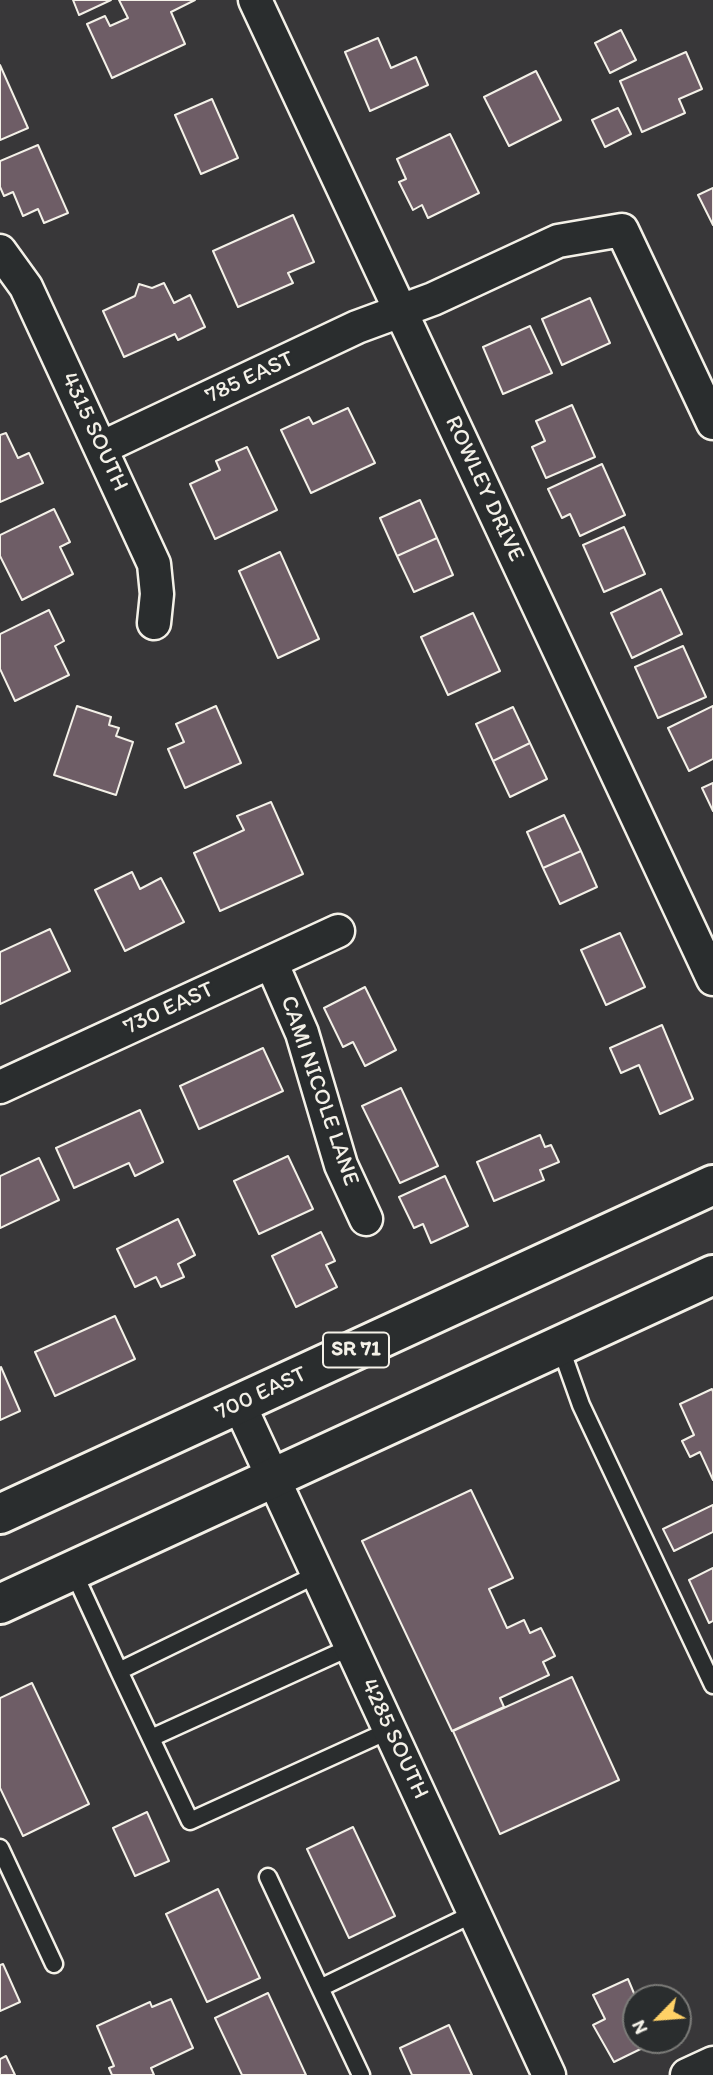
<!DOCTYPE html>
<html>
<head>
<meta charset="utf-8">
<style>
  body { margin:0 }
  #map { position:relative; width:713px; height:2075px; overflow:hidden; background:#383739; font-family:Itim,sans-serif }
  canvas { display:block }
  .north { position:absolute; left:622px; top:1984px; width:70px; height:70px; box-sizing:border-box; background:#2a2d2e; border:2px solid #7b7b78; border-radius:50%; rotate:245deg; font-size:19px; font-weight:700; line-height:28px; text-align:center; color:#f4f1e8 }
  .north::after { content:''; display:block; margin:auto; width:24px; height:32px; background:#ffd166; clip-path:polygon(50% 0,100% 100%,50% 72%,0 100%) }
</style>
</head>
<body>
<div id="map">
<canvas width="713" height="2075"></canvas>
<div class="north">N</div>
</div>
<script>
const context = document.querySelector('canvas').getContext('2d');
context.lineJoin = 'round';
function fill(path, color) { context.fillStyle = color; context.fill(path, 'evenodd'); }
function stroke(path, color, width, dash) { context.strokeStyle = color; context.lineWidth = width; context.lineCap = dash ? 'butt' : 'round'; context.setLineDash(dash || []); context.stroke(path); }
function write(font, color, halo, rows, align = 'center') {
  context.font = font + ' Itim,sans-serif'; context.lineWidth = 5; context.setLineDash([]); context.textBaseline = 'middle'; context.strokeStyle = halo; context.fillStyle = color; for (const [text, x, y, turn = 0] of rows) {
    context.save(); context.translate(x, y); context.rotate((+turn || 0) * Math.PI / 180); context.textAlign = isNaN(turn) ? turn : align; if (halo) context.strokeText(text, 0, 0); context.fillText(text, 0, 0); context.restore();
  }
}
const building = new Path2D(`
  M73,0H111L79,15Z
  M119,0H195L171,12L185,44L112,78L87,24L105,16L110,26L128,18Z
  M621,30L636,60L610,73L595,43Z
  M378,38L391,68L416,57L428,85L370,111L345,52Z
  M686,52L702,89L679,99L685,113L642,132L620,81Z
  M0,65L28,128L0,140Z
  M536,71L561,120L509,146L484,97Z
  M212,99L238,158L201,174L175,115Z
  M618,108L631,134L605,147L592,120Z
  M450,134L479,193L428,218L422,205L413,210L399,182L406,179L397,159Z
  M38,145L68,213L44,223L38,209L23,216L13,192L4,196L0,187V161Z
  M713,188V225L698,195Z
  M293,215L314,262L288,273L293,283L238,307L213,251Z
  M164,283L174,303L190,295L205,327L178,340L175,334L124,357L103,311L135,296L139,284L152,288Z
  M590,298L610,343L562,365L542,319Z
  M530,326L552,373L503,394L483,347Z
  M572,405L595,457L546,478L532,447L545,441L536,421Z
  M348,408L375,463L311,493L281,430L309,417L313,424Z
  M6,433L18,458L29,453L43,483L0,502V435Z
  M247,447L277,510L215,539L190,484L220,470L216,461Z
  M602,464L625,515L580,536L570,514L562,518L548,489Z
  M420,500L437,538L397,556L380,518Z
  M54,509L70,542L60,547L73,574L22,600L0,556V535Z
  M624,527L645,574L604,592L583,545Z
  M437,538L453,575L414,592L397,556Z
  M280,552L319,639L278,658L239,571Z
  M661,589L682,634L632,658L611,613Z
  M49,610L64,641L55,646L69,675L15,701L0,669V634Z
  M473,613L500,671L448,695L421,637Z
  M683,646L706,697L658,718L635,667Z
  M77,706L111,717L109,725L119,728L116,736L133,742L116,795L54,775Z
  M216,706L241,763L185,788L168,749L184,742L176,724Z
  M713,706V759L689,771L668,728Z
  M513,707L530,743L493,761L476,724Z
  M530,743L547,779L510,797L493,761Z
  M713,783V811L702,788Z
  M271,802L303,874L220,911L194,853L244,830L237,816Z
  M564,815L581,851L543,868L527,832Z
  M581,851L597,887L560,904L543,868Z
  M132,872L140,889L161,878L184,922L125,951L95,890Z
  M50,929L70,971L0,1004V952Z
  M620,933L645,987L606,1005L581,950Z
  M365,987L396,1050L365,1066L353,1042L343,1047L324,1008Z
  M662,1025L693,1099L660,1114L639,1065L621,1073L610,1048Z
  M263,1048L283,1091L199,1129L180,1086Z
  M401,1088L438,1166L400,1183L362,1106Z
  M140,1110L163,1162L135,1176L129,1163L74,1188L56,1148Z
  M540,1135L545,1147L551,1145L559,1162L540,1170L544,1180L494,1201L477,1162Z
  M288,1156L313,1209L259,1234L234,1181Z
  M39,1158L59,1200L0,1228V1176Z
  M445,1176L468,1226L431,1243L423,1224L414,1228L399,1197Z
  M178,1219L195,1255L178,1264L184,1277L161,1287L156,1277L135,1287L117,1249Z
  M321,1232L335,1261L326,1265L337,1287L296,1307L272,1256Z
  M115,1316L135,1359L55,1396L35,1352Z
  M1,1367L20,1411L0,1420V1368Z
  M712,1389L713,1392V1480L700,1452L690,1457L682,1441L694,1435L680,1404Z
  M471,1490L513,1578L489,1589L507,1628L524,1620L530,1633L541,1628L555,1656L543,1662L549,1675L500,1698L504,1707L452,1731L362,1541Z
  M713,1505V1532L674,1551L663,1529Z
  M713,1568V1621L709,1623L689,1580Z
  M572,1677L619,1780L500,1834L453,1731Z
  M32,1683L89,1804L23,1836L0,1788V1698Z
  M147,1812L169,1861L135,1876L113,1828Z
  M353,1827L395,1916L349,1938L307,1849Z
  M218,1889L260,1978L207,2002L166,1914Z
  M3,1964L20,2002L0,2011V1965Z
  M628,1979L636,1998V2040L657,2041L614,2062L593,2025L605,2019L593,1995Z
  M268,1993L306,2075H242L215,2018Z
  M171,1999L193,2048L151,2068L154,2075H112L109,2068L114,2066L97,2026L150,2002L152,2007Z
  M449,2025L472,2075H412L400,2048Z
  M6,2056L15,2075H0V2059Z`);
fill(building, '#6e5d66');
stroke(building, '#f4f1e8', 2);
const lane = new Path2D(`
  M560,1346L581,1405L713,1685
  M73,1571L119,1671L318,1574
  M119,1671L190,1821L390,1730
  M151,1738L351,1647
  M0,1848L54,1964
  M268,1877L320,1988
  M361,2075L320,1988L475,1913`);
const street = new Path2D(`
  M255,0L713,979
  M0,251L26,287L154,564L157,594L154,623
  M101,448L357,327L433,299L558,241L622,230L713,423
  M271,962L302,1033L341,1165L366,1219
  M0,1087L338,931
  M239,1404L549,2075
  M687,2075L713,2063`);
const primary = new Path2D(`
  M0,1514L713,1185
  M0,1604L713,1275`);
stroke(lane, '#f4f1e8', 21);
stroke(street, '#f4f1e8', 37);
stroke(primary, '#f4f1e8', 44);
stroke(lane, '#2a2d2e', 16);
stroke(street, '#2a2d2e', 32);
stroke(primary, '#2a2d2e', 38);
for (const [x, y, w] of [
  [356,1350,66]
]) { const box = new Path2D(); box.roundRect(x - w / 2, y - 17.5, w, 35, 5); context.fillStyle = '#2a2d2e'; context.fill(box); stroke(box, '#f4f1e8', 2); }
write('bold 21px', '#f4f1e8', null, [
  ["SR 71",356,1350]
]);
write('23px', '#f4f1e8', '#2a2d2e', [
  ["785 EAST",250,378,-25],
  ["4315 SOUTH",94,432,65],
  ["ROWLEY DRIVE",484,489,65],
  ["730 EAST",169,1009,-25],
  ["CAMI NICOLE LANE",319,1091,71],
  ["700 EAST",261,1394,-25],
  ["4285 SOUTH",394,1739,65]
]);
</script>
</body>
</html>
